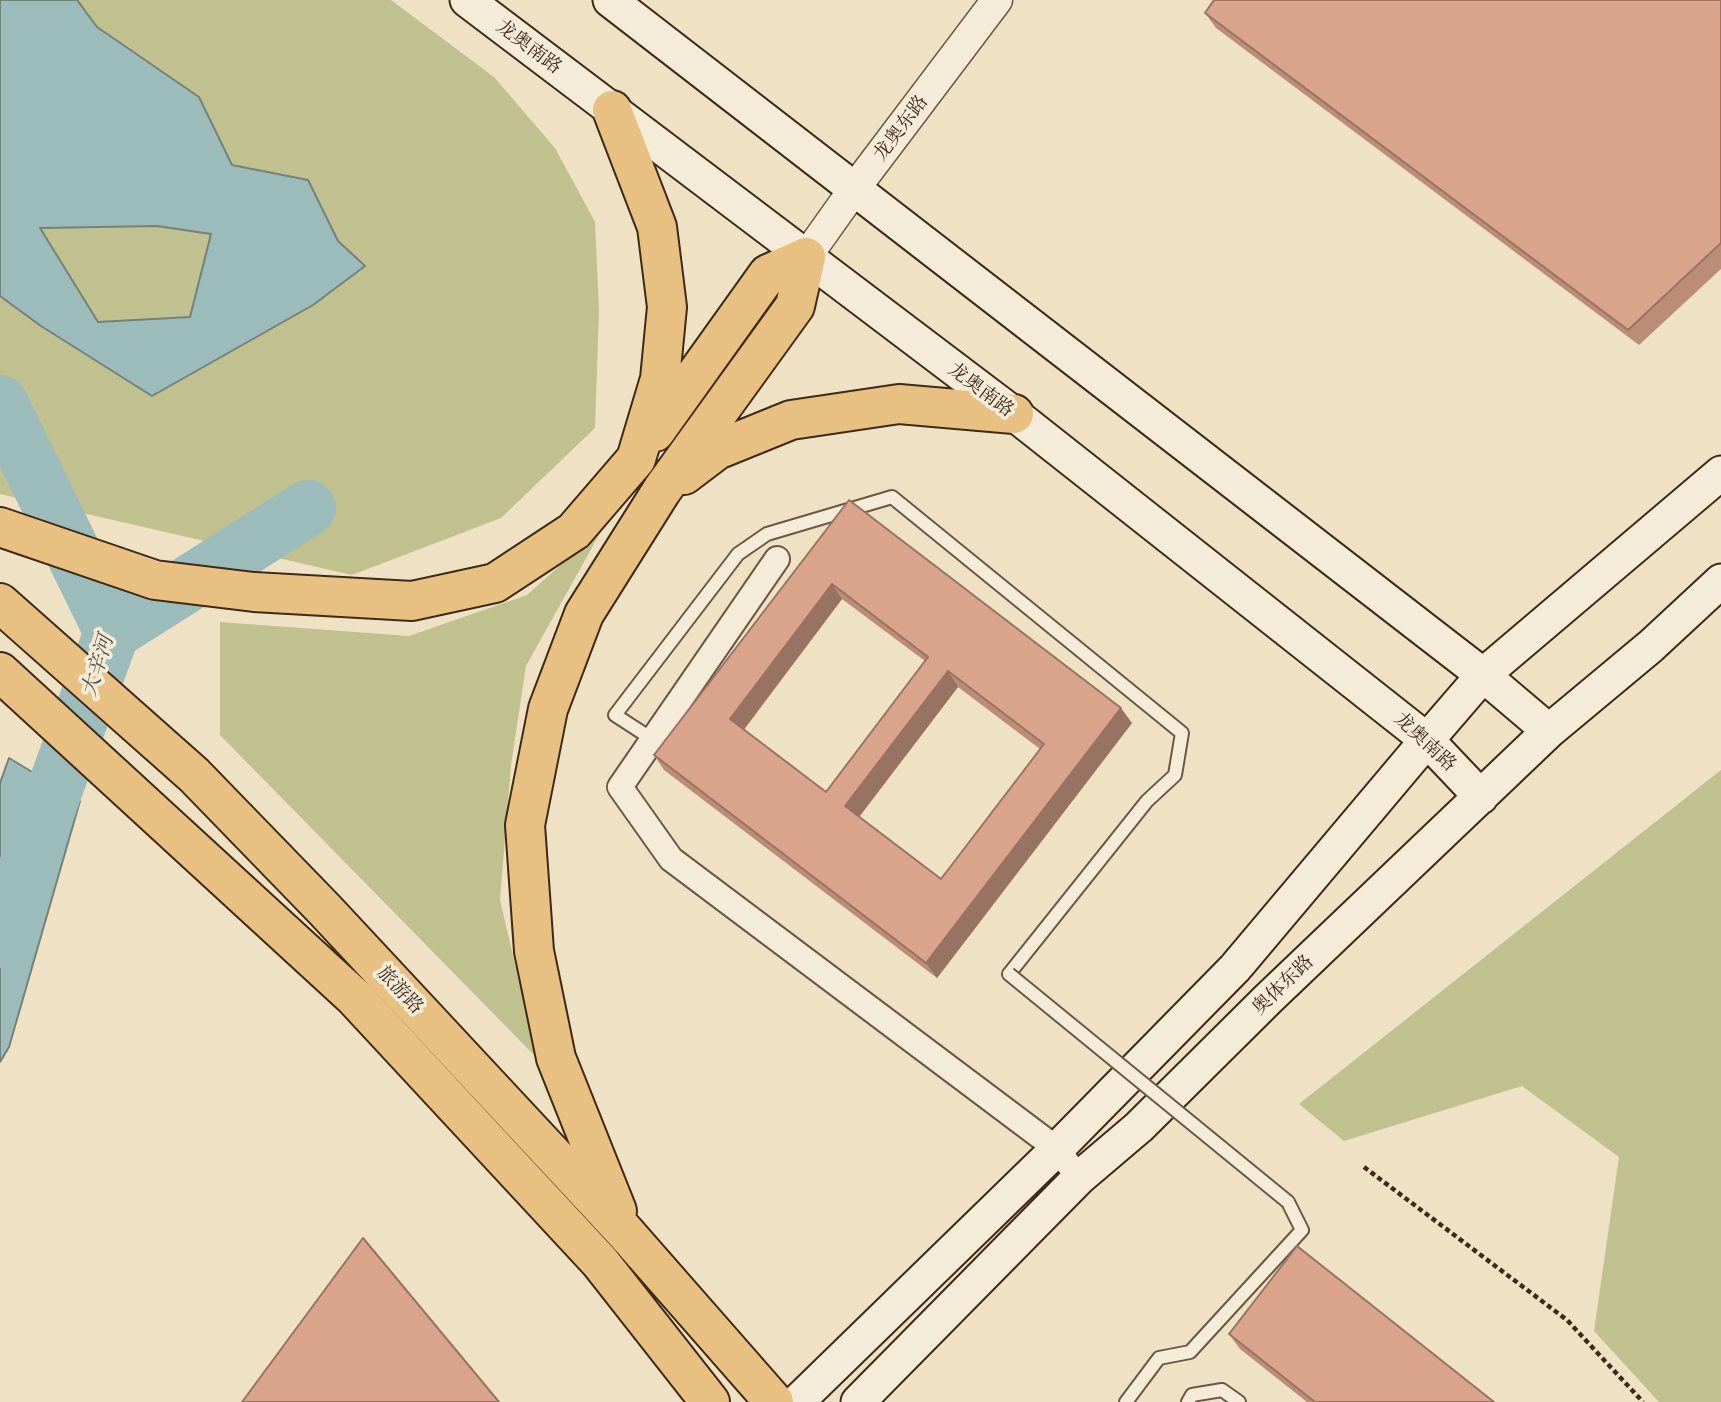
<!DOCTYPE html>
<html>
<head>
<meta charset="utf-8">
<style>
  body { margin:0 }
  canvas { display:block; background:#eee1c4 }
</style>
</head>
<body>
<canvas width="1721" height="1402"></canvas>
<script>
const context = document.querySelector('canvas').getContext('2d');
context.lineJoin = 'round';
function fill(path, color) { context.fillStyle = color; context.fill(path, 'evenodd'); }
function stroke(path, color, width, dash) { context.strokeStyle = color; context.lineWidth = width; context.lineCap = dash ? 'butt' : 'round'; context.setLineDash(dash || []); context.stroke(path); }
function write(font, color, halo, rows, align = 'center') {
  context.font = font + ' "Libre Caslon Text","Noto Serif SC",serif'; context.lineWidth = 7; context.setLineDash([]); context.textBaseline = 'middle'; context.strokeStyle = halo; context.fillStyle = color; for (const [text, x, y, turn = 0] of rows) {
    context.save(); context.translate(x, y); context.rotate((+turn || 0) * Math.PI / 180); context.textAlign = isNaN(turn) ? turn : align; if (halo) context.strokeText(text, 0, 0); context.fillText(text, 0, 0); context.restore();
  }
}
fill(new Path2D(`
  M0,0H391L494,77L555,148L595,222L599,310L595,428L501,518L352,575L0,494Z
  M604,526L526,666L511,765L500,900L537,1058L220,735V622L409,636L527,595Z
  M1721,770V1402H1659L1594,1331L1619,1157L1522,1086L1344,1141L1299,1104Z`), '#c0c18f');
const water = new Path2D(`
  M0,0H77L97,27L199,97L232,165L308,180L338,241L365,266L313,305L152,396L41,326L0,296ZM157,226L211,234L190,317L98,322L40,228Z
  M9,758L80,801L9,1047L0,1062V783Z`);
fill(water, '#9bbcba');
stroke(water, '#768179', 2);
stroke(new Path2D(`
  M0,403L112,632L0,940
  M112,632L308,508`), '#9bbcba', 56);
const service = new Path2D(`
  M652,739L615,715L738,554L767,534L892,497L1182,733L1175,775L1147,801L1009,974
  M1126,1402L1159,1358L1190,1352L1302,1230L1288,1202
  M1188,1402L1192,1395L1222,1390L1239,1402`);
const minor = new Path2D(`
  M777,559L620,787L671,859L1057,1149L1079,1178`);
const tertiary = new Path2D(`
  M806,257L855,188L997,0`);
const secondary = new Path2D(`
  M467,0L1014,414L1427,740L1481,797
  M610,0L1483,675L1549,731
  M797,1402L1057,1149L1235,968L1427,740L1483,675L1721,473
  M858,1402L1079,1178L1139,1127L1268,999L1549,731L1651,646L1721,581`);
const primary = new Path2D(`
  M655,432L768,274L806,257
  M684,475L717,450L791,420L899,404L1014,414
  M0,527L155,580L254,592L412,601L495,583L574,531L636,459L660,379L667,307L657,227L612,110
  M0,603L194,775L325,910L625,1232L774,1402
  M0,672L354,997L600,1262L710,1402
  M617,1211L556,1058L534,951L525,825L548,709L584,614L662,490L795,306L806,257`);
stroke(service, '#6b5743', 16);
stroke(minor, '#6b5743', 28);
stroke(tertiary, '#6b5743', 33);
stroke(secondary, '#3f2918', 37);
stroke(primary, '#3f2918', 42);
stroke(new Path2D(`
  M1364,1167L1567,1320L1643,1402`), '#3f2918', 4.5, [5, 3.5]);
stroke(service, '#f4ecd9', 12);
stroke(minor, '#f4ecd9', 24);
stroke(tertiary, '#f4ecd9', 30);
stroke(secondary, '#f4ecd9', 33);
stroke(primary, '#e7c082', 38);
const serviceBridge = new Path2D(`
  M1009,974L1288,1202`);
stroke(serviceBridge, '#6b5743', 16, []);
stroke(serviceBridge, '#f4ecd9', 12);
fill(new Path2D(`
  M1721,0V269L1639,345L1216,28L1205,13Z
  M849,500L1132,723L937,978L664,770L654,755ZM842,599L925,661L826,792L744,730ZM958,687L1040,749L941,879L859,817Z
  M1229,1334L1494,1402H1307L1240,1349Z`), '#bb8d78');
fill(new Path2D(`
  M832,584L842,599L740,734L730,719Z
  M948,671L958,687L856,821L845,806Z
  M1121,708L1132,723L937,978L926,963Z`), '#987361');
const building = new Path2D(`
  M1214,0H1721V243L1628,330L1205,13Z
  M849,500L1121,708L926,963L654,755ZM832,584L928,657L826,792L730,719ZM948,671L1044,744L941,879L845,806Z
  M363,1238L499,1402H242Z
  M1297,1246L1494,1402H1315L1229,1334Z`);
fill(building, '#d9a48b');
stroke(building, '#987361', 2);
write('19px', '#3f2918', '#f4ecd9', [
  ["龙奥南路",529,47,37],
  ["龙奥东路",901,128,-53],
  ["龙奥南路",981,390,37],
  ["龙奥南路",1425,742,43],
  ["奥体东路",1283,985,-44],
  ["旅游路",400,990,47]
]);
write('italic 21px', '#564e40', '#f4ecd9', [
  ["大辛河",98,666,-73]
]);
</script>
</body>
</html>
